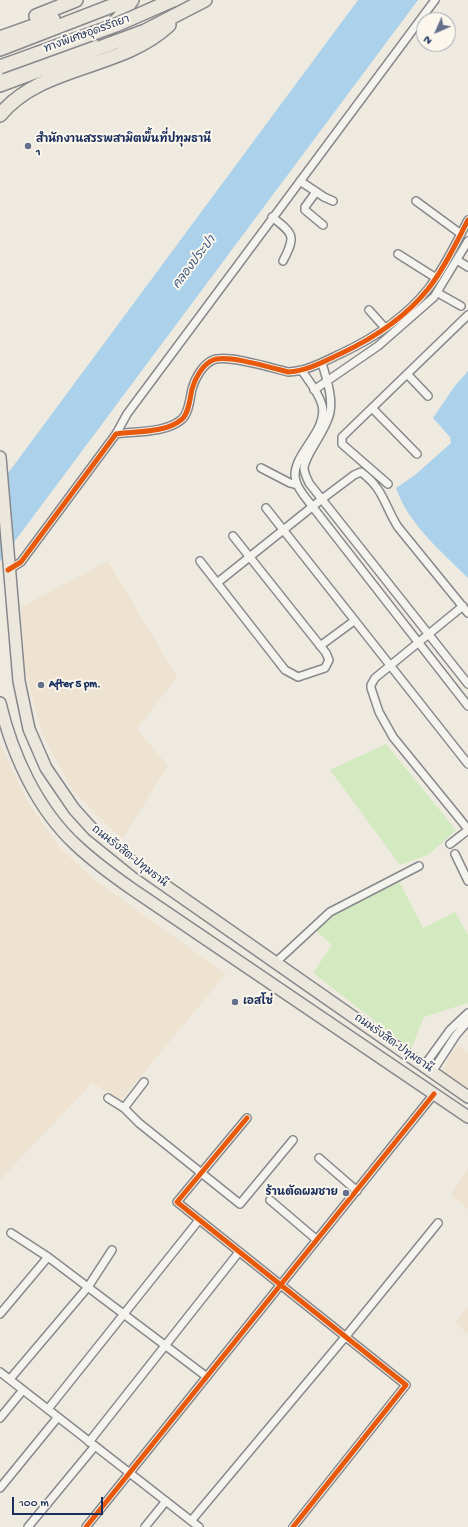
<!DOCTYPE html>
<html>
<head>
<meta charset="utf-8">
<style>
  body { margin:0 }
  #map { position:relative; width:468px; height:1527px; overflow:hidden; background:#efeae0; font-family:"Gochi Hand",sans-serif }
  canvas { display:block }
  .north { position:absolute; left:416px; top:12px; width:40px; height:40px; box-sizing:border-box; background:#fbf7ec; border:1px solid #a1a7b3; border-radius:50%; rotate:225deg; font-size:11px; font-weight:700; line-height:16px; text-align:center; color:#1b2f5e }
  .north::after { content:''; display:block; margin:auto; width:14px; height:18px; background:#65708c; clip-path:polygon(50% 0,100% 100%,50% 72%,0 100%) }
  .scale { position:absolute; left:12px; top:1497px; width:91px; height:18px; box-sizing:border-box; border:2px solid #1b2f5e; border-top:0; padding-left:5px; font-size:12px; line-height:14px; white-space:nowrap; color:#1b2f5e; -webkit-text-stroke:3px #fbf7ec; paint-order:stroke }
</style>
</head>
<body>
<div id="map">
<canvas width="468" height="1527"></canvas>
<div class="north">N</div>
<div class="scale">100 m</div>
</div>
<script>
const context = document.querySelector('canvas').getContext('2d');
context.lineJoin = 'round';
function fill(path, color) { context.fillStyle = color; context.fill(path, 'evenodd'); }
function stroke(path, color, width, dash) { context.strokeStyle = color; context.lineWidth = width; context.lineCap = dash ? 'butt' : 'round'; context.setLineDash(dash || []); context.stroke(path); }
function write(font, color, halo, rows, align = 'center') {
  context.font = font + ' "Gochi Hand","Playpen Sans Thai",sans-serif'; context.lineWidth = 4; context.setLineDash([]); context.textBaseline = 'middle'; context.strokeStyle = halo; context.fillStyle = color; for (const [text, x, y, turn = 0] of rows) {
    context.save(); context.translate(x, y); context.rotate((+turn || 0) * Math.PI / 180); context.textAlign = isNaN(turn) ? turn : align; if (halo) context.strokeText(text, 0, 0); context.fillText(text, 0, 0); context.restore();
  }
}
fill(new Path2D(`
  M108,561L177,677L137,729L168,766L122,839L72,789L42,734L25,670L21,607Z
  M0,743L27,801L61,849L95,880L226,974L121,1100L92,1083L0,1180Z
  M458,1044L468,1053V1089L441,1071Z
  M468,1168V1209L451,1195Z
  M468,1307V1334L455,1323Z`), '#eee2d1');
fill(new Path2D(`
  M386,744L456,830L428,855L400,865L330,770Z
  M399,881L423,928L455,912L468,935V1003L424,1017L411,1049L313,973L332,945L315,930L339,909Z`), '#d3e9c0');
fill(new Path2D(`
  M358,0H418L0,561V484Z
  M468,371V578C441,551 409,525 396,488L415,475L451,443L450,437L433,418L454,387Z`), '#abd2ea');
const minor = new Path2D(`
  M300,181L324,197L333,201
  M316,192L305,207V210L323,225
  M416,201L461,234
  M272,217C294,234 296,236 283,261
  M398,254L436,278
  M457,260L468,267
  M438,293L461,306
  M369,310L385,328
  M322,363C326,378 333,396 330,412C327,430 305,454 304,468C304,473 307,478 309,483L468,684
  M302,371C309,381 319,393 322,405C329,432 288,457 296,481C298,490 307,499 312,506L468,706
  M408,375L428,396
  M314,390L378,346L434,297L468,241
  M372,408L417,454
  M116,434L127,414L435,0
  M261,468L290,483L297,485
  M388,484L342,444V437L468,315
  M266,508L468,764
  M200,561L285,670L298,677L325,668L329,660L326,653L233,536
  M8,570L21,562L116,434C137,431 165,433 181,420C189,414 190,398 192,389C195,378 203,364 213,360C227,354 272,368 288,372C307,371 323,362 340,354C372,339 405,318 428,289C444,269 456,243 468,220
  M217,583L322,499L354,475L361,472C384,489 384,505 398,527L468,613
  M463,606L375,678L371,685V688L379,712L393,737L468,829
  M320,646L354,621
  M450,844L468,830
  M455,854L468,881
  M275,963L330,912L419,866
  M424,1066L450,1030L468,1013
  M432,1072L456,1035L468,1021
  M108,1098L124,1108L139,1123L240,1204L293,1140
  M124,1108L144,1082
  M247,1118L177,1202L406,1385L293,1527
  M319,1158L357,1191
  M270,1200L317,1240
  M11,1233L48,1257L207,1377
  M0,1314L48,1257
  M0,1372L199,1527
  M10,1379L88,1287L112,1250
  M48,1409L199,1220
  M0,1418L23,1390
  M89,1442L239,1252
  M0,1488L58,1417
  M191,1521L346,1336L438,1223
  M28,1527L95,1446
  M86,1527L434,1094
  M145,1527L166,1501`);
const primary = new Path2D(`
  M0,457L19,681L29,729L46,768L74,809L93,830L140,868L468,1097
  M0,703C12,754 37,809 76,845C93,861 112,875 132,889L468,1117`);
const motorway = new Path2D(`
  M36,16L76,0
  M109,28L119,18L132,0
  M0,38L53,19
  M0,49L127,0
  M0,74L59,53L92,38
  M0,85L145,31L205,0
  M0,115C42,64 121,70 169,25`);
stroke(minor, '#86888c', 10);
stroke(primary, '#86888c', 14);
stroke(motorway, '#86888c', 16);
stroke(minor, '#f5f3ee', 7);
stroke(primary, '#ece7dc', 11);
stroke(motorway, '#ece7dc', 13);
const motorwayBridge = new Path2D(`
  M0,67L116,25L173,0`);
stroke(motorwayBridge, '#86888c', 16, []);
stroke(motorwayBridge, '#ece7dc', 13);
stroke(new Path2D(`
  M8,570L21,562L116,434C137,431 165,433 181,420C189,414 190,398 192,389C195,378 203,364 213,360C227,354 272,368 288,372C307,371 323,362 340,354C372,339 405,318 428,289C444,269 456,243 468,220
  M247,1118L177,1202L406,1385L293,1527
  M86,1527L434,1094`), '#e8590c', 5);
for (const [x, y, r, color] of [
  [28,146,4,"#65708c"],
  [41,685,4,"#65708c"],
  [235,1002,4,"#65708c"],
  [346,1193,4,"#65708c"]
]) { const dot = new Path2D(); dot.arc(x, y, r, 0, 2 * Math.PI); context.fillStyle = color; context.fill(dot); stroke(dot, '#fbf7ec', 1.5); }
write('11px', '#1b2f5e', '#fbf7ec', [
  ["ทางพิเศษอุดรรัถยา",87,35,-20],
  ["ถนนรังสิต-ปทุมธานี",129,857,38],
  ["ถนนรังสิต-ปทุมธานี",393,1044,35]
]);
write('bold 11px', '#1b2f5e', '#fbf7ec', [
  ["สำนักงานสรรพสามิตพื้นที่ปทุมธานี",36,140],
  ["1",36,153],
  ["After 5 pm.",49,685],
  ["เอสโซ่",243,1002],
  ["ร้านตัดผมชาย",338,1193,"right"]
], 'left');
write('italic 12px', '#385582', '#fbf7ec', [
  ["คลองประปา",195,263,-53]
]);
</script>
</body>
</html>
